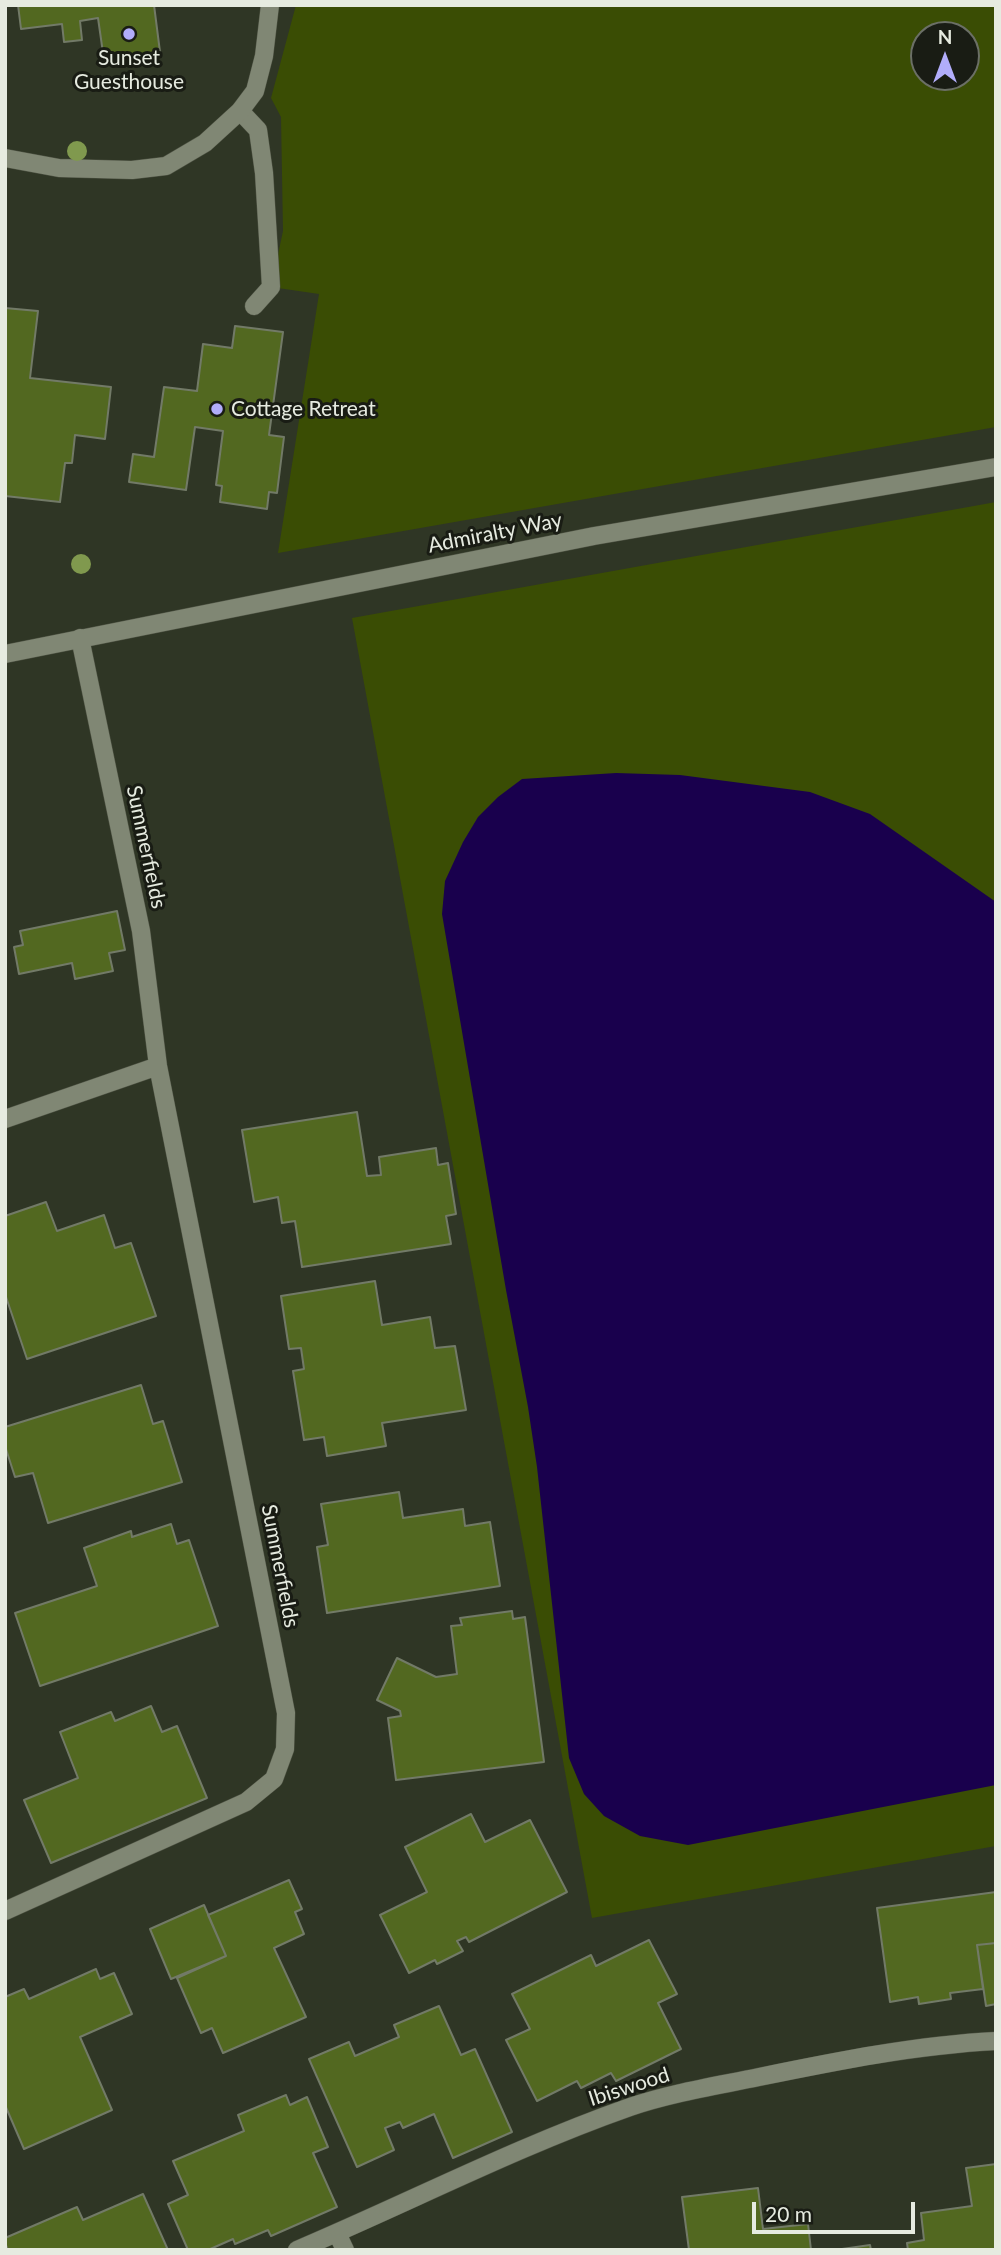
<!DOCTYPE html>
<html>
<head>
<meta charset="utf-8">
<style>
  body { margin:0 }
  #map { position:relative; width:1001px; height:2255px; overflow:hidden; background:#2f3625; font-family:Lato,sans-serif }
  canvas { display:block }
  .frame { position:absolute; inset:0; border:7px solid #e6ebe0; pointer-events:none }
  .north { position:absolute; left:910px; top:21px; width:70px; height:70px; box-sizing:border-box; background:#191c14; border:2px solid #6b6f66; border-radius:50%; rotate:0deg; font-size:19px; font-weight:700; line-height:28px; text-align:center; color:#e6ebe0 }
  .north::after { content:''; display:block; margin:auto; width:24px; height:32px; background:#b1adfa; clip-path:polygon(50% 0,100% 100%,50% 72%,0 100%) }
  .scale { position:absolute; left:752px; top:2202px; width:163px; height:32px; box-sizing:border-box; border:4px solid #e6ebe0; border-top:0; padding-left:9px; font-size:21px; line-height:24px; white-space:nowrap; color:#e6ebe0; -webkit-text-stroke:5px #191c14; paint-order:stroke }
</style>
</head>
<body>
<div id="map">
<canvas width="1001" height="2255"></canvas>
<div class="frame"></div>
<div class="north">N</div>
<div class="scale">20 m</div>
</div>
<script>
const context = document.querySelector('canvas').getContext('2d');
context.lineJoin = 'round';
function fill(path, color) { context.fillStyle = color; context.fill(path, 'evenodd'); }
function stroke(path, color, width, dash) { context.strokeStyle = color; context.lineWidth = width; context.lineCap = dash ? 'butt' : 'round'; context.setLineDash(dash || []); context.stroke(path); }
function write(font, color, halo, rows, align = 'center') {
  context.font = font + ' Lato,sans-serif'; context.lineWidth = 6; context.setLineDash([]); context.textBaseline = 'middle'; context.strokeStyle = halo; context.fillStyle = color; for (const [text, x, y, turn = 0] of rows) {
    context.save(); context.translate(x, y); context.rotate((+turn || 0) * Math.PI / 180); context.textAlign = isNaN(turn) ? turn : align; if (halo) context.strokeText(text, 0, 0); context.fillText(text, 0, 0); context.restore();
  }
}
fill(new Path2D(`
  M296,5H996V427L278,553L319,294L271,287L283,231L281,117L271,98ZM924,35H966V77H924Z
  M996,502V1846L592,1918L352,618Z`), '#3a4d04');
fill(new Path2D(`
  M616,773L680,775L810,792L870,814L996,902V1785L688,1845L640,1836L604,1816L584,1794L569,1758L537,1467L528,1407L506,1290L442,914L445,881L463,842L478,817L498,797L522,779Z`), '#19004d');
const building = new Path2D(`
  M18,5H154L160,52L104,60L98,18L80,21L82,40L64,42L62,24L21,29Z
  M5,308L38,311L30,378L111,387L105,439L75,435L72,463H65L60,502L5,496Z
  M235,326L283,332L269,435L284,437L277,493L269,492L267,509L220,502L222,486L216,485L223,431L195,427L186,490L129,482L133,454L154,457L164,387L197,391L203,344L232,348Z
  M117,911L125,950L109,953L113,971L75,979L72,963L19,974L14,947L23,945L20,931Z
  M357,1112L367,1176L381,1175L379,1157L436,1148L438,1165L448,1163L456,1214L446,1216L451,1244L302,1267L295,1221L282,1223L278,1197L254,1202L242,1130Z
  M46,1202L57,1231L104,1215L115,1248L131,1243L156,1316L27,1359L5,1294V1216Z
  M375,1281L382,1325L430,1317L435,1348L455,1346L466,1410L382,1423L386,1446L327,1456L324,1437L304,1440L293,1371L304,1369L301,1348L289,1349L281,1296Z
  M141,1385L153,1424L163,1421L182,1482L48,1523L33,1473L15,1477L5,1446V1427Z
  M399,1492L403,1518L463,1509L465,1526L490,1522L500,1586L327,1613L317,1547L328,1545L321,1504Z
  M171,1524L177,1544L189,1540L218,1626L40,1686L15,1613L97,1586L84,1548L131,1531L132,1537Z
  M512,1611L513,1619L525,1617L544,1762L396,1780L388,1718L401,1716L400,1711L377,1700L397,1658L436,1677L457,1674L451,1626L462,1625L460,1618Z
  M151,1706L162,1732L177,1726L207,1798L51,1863L24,1800L78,1778L60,1732L111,1712L115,1721Z
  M471,1814L485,1842L530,1820L567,1892L469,1942L466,1937L457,1941L463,1951L437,1964L435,1960L409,1973L380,1915L427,1892L405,1847Z
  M289,1880L302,1909L295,1912L304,1934L274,1948L306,2017L223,2053L212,2028L201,2033L177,1978L226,1956L208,1915Z
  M996,1892V1943L977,1945L983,1989L950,1993L951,1999L919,2004L918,1997L890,2002L877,1908Z
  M204,1905L226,1956L171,1979L150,1929Z
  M649,1940L677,1994L658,2003L681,2049L616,2081L611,2073L581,2088L577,2081L537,2101L506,2040L530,2029L512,1994L591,1955L596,1966Z
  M996,1943V2004L986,2006L977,1945Z
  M96,1969L100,1979L114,1973L132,2014L80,2037L112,2110L24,2149L5,2105V1997L24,1989L29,1999Z
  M439,2006L461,2055L475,2049L512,2132L453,2158L434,2114L403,2128L400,2122L385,2128L394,2150L357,2167L309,2059L349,2042L355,2056L399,2037L394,2025Z
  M286,2095L290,2105L307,2097L328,2147L313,2153L337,2207L271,2236L268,2230L235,2244L233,2239L208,2250H188L168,2204L188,2195L173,2161L244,2131L238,2115Z
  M996,2164V2250H908L907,2243L924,2240L921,2213L972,2206L966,2168Z
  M758,2188L763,2229L808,2224L811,2250H689L682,2197Z
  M143,2194L168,2250H8L5,2243V2238L77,2207L83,2220Z
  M870,2245L871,2250H835Z`);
fill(building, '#526820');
stroke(building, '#727a67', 2);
const lane = new Path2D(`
  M240,111L258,130L264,173L271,287L254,306`);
const street = new Path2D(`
  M5,158L59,168L132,170L166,166L205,143L240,111L255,91L264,56L270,5
  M5,654L594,536L996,467
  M5,1119L158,1066
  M5,1911L246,1802L274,1779L285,1749L286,1713L158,1066L141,931L80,638
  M337,2233L345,2250
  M297,2250C408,2203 516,2147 630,2107C671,2093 716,2086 759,2077C837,2061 917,2045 996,2041`);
stroke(lane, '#4e5344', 19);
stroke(street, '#4e5344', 19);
stroke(lane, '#808774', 18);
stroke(street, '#808774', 18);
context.fillStyle = '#80994e';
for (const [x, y] of [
  [77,151],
  [81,564]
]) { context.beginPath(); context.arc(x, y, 10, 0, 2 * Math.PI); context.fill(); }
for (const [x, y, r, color] of [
  [129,34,7,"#b1adfa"],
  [217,409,7,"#b1adfa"]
]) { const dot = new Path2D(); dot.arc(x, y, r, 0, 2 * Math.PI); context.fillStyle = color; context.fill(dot); stroke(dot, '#191c14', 2.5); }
write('21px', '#e6ebe0', '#191c14', [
  ["Sunset",129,58],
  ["Guesthouse",129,82],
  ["Cottage Retreat",231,409,"left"]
]);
write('21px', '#e6ebe0', '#191c14', [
  ["Admiralty Way",495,533,-11],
  ["Summerfields",146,847,78],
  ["Summerfields",280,1566,79],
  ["Ibiswood",629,2087,-18]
]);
</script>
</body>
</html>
